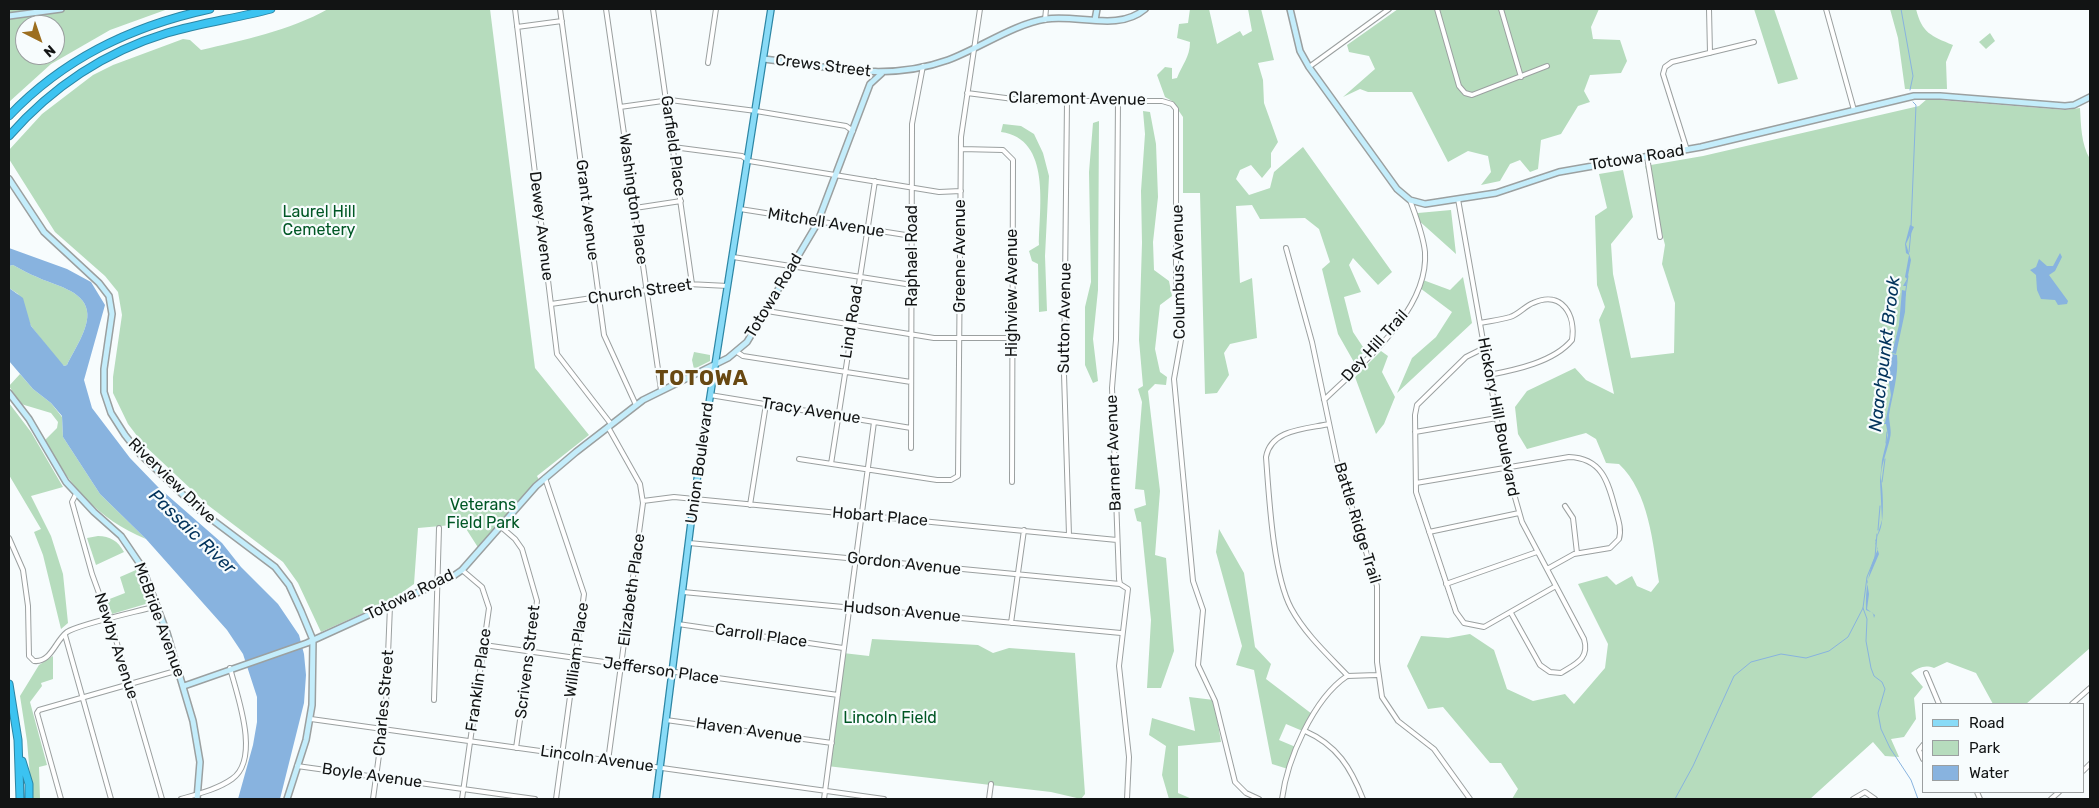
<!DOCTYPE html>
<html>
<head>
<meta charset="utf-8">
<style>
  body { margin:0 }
  #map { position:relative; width:2099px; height:808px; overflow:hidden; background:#f7fcfd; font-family:Rubik,sans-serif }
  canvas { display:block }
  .frame { position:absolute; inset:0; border:10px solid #121414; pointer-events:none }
  .legend { position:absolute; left:1922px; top:703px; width:162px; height:90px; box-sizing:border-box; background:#f7fcfd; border:1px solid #9b9fa0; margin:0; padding:6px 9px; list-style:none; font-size:15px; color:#121414 }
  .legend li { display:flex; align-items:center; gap:10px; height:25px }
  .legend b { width:25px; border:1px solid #9b9fa0 }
  .north { position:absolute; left:15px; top:15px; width:50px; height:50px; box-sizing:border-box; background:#f7fcfd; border:1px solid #9b9fa0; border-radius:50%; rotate:139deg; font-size:14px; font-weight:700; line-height:20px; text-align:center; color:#121414 }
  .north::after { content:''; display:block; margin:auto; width:18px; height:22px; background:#9c6e1f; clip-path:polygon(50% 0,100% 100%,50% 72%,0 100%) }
</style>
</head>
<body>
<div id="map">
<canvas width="2099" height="808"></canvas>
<div class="frame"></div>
<ul class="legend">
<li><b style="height:6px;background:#89dbf7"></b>Road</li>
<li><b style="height:14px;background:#b6dcbd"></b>Park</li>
<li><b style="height:14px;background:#88b3df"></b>Water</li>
</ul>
<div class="north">N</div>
</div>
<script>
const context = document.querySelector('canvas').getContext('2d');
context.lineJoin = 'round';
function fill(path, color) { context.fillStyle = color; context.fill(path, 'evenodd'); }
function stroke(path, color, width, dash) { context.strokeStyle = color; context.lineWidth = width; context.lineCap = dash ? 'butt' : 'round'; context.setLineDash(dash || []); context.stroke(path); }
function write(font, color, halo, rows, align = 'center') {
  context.font = font + ' Rubik,sans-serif'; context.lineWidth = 4.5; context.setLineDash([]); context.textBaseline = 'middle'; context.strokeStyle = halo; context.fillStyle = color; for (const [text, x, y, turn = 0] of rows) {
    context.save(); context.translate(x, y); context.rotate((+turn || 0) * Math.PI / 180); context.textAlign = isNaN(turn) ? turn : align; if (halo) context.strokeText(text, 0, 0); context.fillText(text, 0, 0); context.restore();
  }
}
fill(new Path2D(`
  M9,9H168L110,30L51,64L9,102ZM25,25H55V55H25Z
  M328,9H490L535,368L589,435L537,476L539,480L479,549L463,524L418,528L414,584L390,601L321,632L298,583L283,562L209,506L144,445L128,424L113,393V377L122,315L118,292L105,276L55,232L9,159V150L42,114L93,75L113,65L183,39L190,40L201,50C243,40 289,31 328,9Z
  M1190,9H1209L1217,44L1240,31L1243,36L1252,31L1248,9H1261L1274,60L1258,63L1263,80L1264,103L1278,142L1271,153V167L1262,178L1251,165L1240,170L1236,179L1249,195L1270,188L1274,172L1303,147L1392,272L1378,285L1353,258L1349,265L1361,292L1344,297L1353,332L1365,350L1355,364L1338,334L1322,269L1330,262L1319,229L1305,218L1260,219L1252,205L1236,206L1240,283L1252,278L1257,338L1230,344L1224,353L1229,375L1217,393L1205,394L1200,193H1183V117L1172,101L1165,97L1157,75L1165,67L1172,68V79L1177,78C1182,65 1190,57 1190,42L1177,38L1179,24L1188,23Z
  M1398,9H1599L1591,27L1593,39L1620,40L1627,61L1621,73L1590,75L1584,91L1590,102L1578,106L1561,134L1541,140L1538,169L1530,172L1520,160L1510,164L1500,181L1481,185L1491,172L1488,156L1468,151L1448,162L1412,92H1368L1360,89L1343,97L1375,69L1369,56L1349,52L1347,45Z
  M1754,9H1774L1798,79L1778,84Z
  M1890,9H1916C1922,33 1931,36 1953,45L1946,62L1947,89H1905L1898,38Z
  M1990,33L1995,41L1986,49L1979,42Z
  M1927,99L2065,110L2080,108C2081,125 2081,144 2090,159V648L2026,704H1993L1976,673L1947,662L1934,668C1925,665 1919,667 1911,673L1923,687L1914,698L1916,719L1904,737L1891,739L1899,757L1885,756L1873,742L1810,799H1512L1518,789L1501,763H1490L1443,707L1428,709L1407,666L1421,636L1448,638L1470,634L1494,650L1507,689L1533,701L1565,694L1574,704L1605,668L1608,644L1578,584L1607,576L1616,585L1632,576L1637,586L1651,592L1659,582C1653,544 1649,492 1619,464L1606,463L1596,439L1586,433L1527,449L1518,434L1515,407L1527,391L1575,368L1586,380L1614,394L1599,320L1605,307L1597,285L1595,216L1607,208L1599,174L1623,170L1633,217L1611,244L1613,274L1631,358L1674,353L1675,303L1662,264L1665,245L1645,166L1703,156L1919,106Z
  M1143,111L1150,112L1156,144L1158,197L1153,242L1154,270L1169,281L1172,296L1160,305L1155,349L1160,372L1167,377L1166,385L1155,384L1148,391L1160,491L1155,555L1166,558L1174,651L1161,688H1147L1151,620L1141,522L1137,521L1134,509L1146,505L1144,490L1135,489L1142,402L1138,389L1143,386L1139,340L1142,243L1141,191L1145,134Z
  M1099,121L1098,290L1093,339L1098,381L1093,383L1085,365V307L1091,282L1089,172L1093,123Z
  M1003,124L1021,126L1034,134L1043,153L1049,176L1045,256L1047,311L1039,312L1038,264L1032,261L1029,251L1039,245C1039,208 1052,139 1001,132Z
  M1451,210L1456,254L1417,219L1418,213Z
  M13,265C21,269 29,274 37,277C53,285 84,290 87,311C90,327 74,350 67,365L64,366L59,362L31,326L18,294L9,288V266Z
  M1463,277L1472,323L1397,393L1412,358L1436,337L1452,312L1420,288L1423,280L1450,290Z
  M1381,351L1388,356L1382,372L1395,397L1384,424L1376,434L1355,377Z
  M694,352L710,355V361L694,369L692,360Z
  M20,374L33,389L51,403L62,417L63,437L100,494L146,539C97,519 70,485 44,441L57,428L58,422L51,413L21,404L9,386Z
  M9,403L31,432L63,487L31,496L51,536L63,574L68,623L61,629L43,555L34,532L41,529L9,475Z
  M1219,529L1244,573L1255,647L1271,664L1266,679L1312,714L1305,732L1286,724L1279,740L1298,748L1288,769L1272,764L1254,670L1236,665L1242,646L1216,552Z
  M98,536C110,536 118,541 124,552L96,565L87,538Z
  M136,570L149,603L112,614L107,600L125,593L120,577Z
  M872,639L978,645L993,653L1009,648L1075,653L1085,794L1081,799L1051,792L827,766L843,653L869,656Z
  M53,656V679L41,683L42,686L30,702L47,765L39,767L40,799H32L27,741L20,696L39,665Z
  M1189,697L1214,700L1221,742L1178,746V793L1192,799H1169L1162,775L1166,746L1149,735L1152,718L1195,731Z`), '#b6dcbd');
fill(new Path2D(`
  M1910,225L1914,227L1906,244L1911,260L1906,286H1903L1907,279L1905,277L1909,255L1906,253L1905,244Z
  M9,248L67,269L91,282L105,305L84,380L92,408L130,458L158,487L222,543L241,567L278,604L299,635L304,654L306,675L304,703L280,799H238L253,745L257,722V697L243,654L227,630L146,539L100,494L63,437L62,416L51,403L33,389L9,361V288L23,298L31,326L64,366L67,365C74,350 90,327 87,311C84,290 53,285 37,277C29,274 21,269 13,265L9,266Z
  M2060,253L2062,257L2055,271L2049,275L2068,301L2067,304L2058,305L2055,300L2041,299L2037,290L2036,275L2030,270L2036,267L2039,259L2047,266H2053Z
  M1902,290L1906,291L1905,312L1896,354L1892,353L1899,325Z
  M1892,354L1897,355C1899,375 1892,396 1889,415C1889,423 1892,431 1890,438C1888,449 1880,467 1881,479C1883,489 1884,516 1881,527C1880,532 1877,536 1875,541L1879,554L1867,582L1869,594L1867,609L1875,615L1874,618L1873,613L1866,610C1865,589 1869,568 1878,549L1875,543L1882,520L1880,481L1882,460L1888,435L1886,424H1875L1885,423L1891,395L1888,376Z`), '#88b3df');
stroke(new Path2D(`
  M1901,9L1913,76L1910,90
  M1911,227L1916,105L1913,102
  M1909,252L1911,231
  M1905,296L1908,276
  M1886,443L1887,432
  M1882,482L1885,459
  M1878,530L1880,506
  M1863,608L1867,619L1866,641L1871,668L1874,676L1882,682L1885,689L1878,713L1881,729L1890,748L1911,780L1918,799
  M1675,799L1693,766L1734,676L1751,662L1781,654L1806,658L1829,651L1848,637L1863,608L1867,577L1875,557L1877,534`), '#88b3df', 1);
const street = new Path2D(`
  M515,9L557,354L611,424
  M560,9L604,335L636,405
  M606,9L661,390
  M653,9L692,284
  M1437,9L1459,86L1465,93L1472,95L1547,66
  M1501,9L1521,77
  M1709,9L1710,53
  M1826,9L1854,110
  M1045,20L1046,9
  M517,27L562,21
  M708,63L716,9
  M1309,67L1389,9
  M967,93L1029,101H1162L1172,104L1176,109V279L1181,340L1174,379L1193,581L1203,610L1198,665L1215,701L1235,782L1246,793L1259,799
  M1067,101L1064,374L1069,535
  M1118,101L1116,340L1112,388L1119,579L1120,584L1128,589L1119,666L1129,757L1127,799
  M620,107L670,100L756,111L846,126L853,131
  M673,147L742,156L749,161L939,192L961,191
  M961,149L1003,150L1013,160L1012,482
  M1687,150L1663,74L1665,67L1672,62L1754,42
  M1647,157L1660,237
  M1458,199L1504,459L1522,522L1584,639C1590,659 1575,664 1561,673L1550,672L1540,665L1511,613
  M635,208L681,201
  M740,209L912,236
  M1286,248L1312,342L1337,461L1377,586V662L1382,697L1398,721L1434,749L1470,799
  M733,257L912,285
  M551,304L688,284L728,286
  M767,311L934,338H1012
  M1480,323C1490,321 1500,320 1510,317C1519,314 1525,306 1533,303C1562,290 1576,315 1572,340C1554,362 1515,370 1489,375
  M1484,348L1466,357L1417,405L1415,415L1416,492L1456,612L1464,623L1484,627L1556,586
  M737,352L743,356L911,382
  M710,395L911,428
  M1324,400C1362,363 1429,311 1425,252C1423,234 1416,217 1410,200
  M1329,424C1306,429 1271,429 1266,457C1269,497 1273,574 1291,608C1305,634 1328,655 1348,676
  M1415,432L1497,418
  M911,448L912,124L923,66
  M799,459L937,480H951L958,476L961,137L980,9
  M831,464L875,181
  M545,478L584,594L556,799
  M1416,483L1569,457C1602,458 1608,482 1615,508C1618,519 1622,529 1619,539L1610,548L1574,554L1547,569
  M76,494L72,502L92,574L116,640L162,799
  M643,501L674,497L1117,540
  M750,505L766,404
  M1565,506L1573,518L1577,553
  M500,526L515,539L522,549L537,601L516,748
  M1429,532L1519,513
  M9,538L23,570L28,606L29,656L34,661C51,663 55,641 67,632C79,624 140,611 157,606
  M689,543L1120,584
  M1446,584L1537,552
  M683,592L1121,633
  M1011,623L1024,530
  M678,624L843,648
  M65,635L111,799
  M484,645L838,695
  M1926,673L1939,704
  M434,700L439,528
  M2072,704L2090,688
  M311,719L884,799
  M666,720L832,743
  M1305,731C1337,745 1351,768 1363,799
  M1923,745L1919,750L1923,759
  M608,761L643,503L640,484L608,427
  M297,766L535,799
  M2083,771L2090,764
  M1977,792L1980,799
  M61,799L37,713L39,710L179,670
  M181,799C198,794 218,789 232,779C261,759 237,695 230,668
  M373,799L386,704L390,606
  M462,799L489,608L482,587L462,570
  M824,799L874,422
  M989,799L991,784
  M1282,799C1287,760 1313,699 1347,676L1377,675
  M1853,799L1865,792L1875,799
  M2051,799L2059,792`);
const secondary = new Path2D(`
  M1290,9L1300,51L1309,67L1397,189L1410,200L1425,204L1496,193L1559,172L1701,147L1914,96H1940L2065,106L2074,105L2090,97
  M9,16L61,9
  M1095,20L1097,9
  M764,59C828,66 884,83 948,60C980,48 1014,24 1046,19C1078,14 1118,32 1145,9
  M9,179L44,232L99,283L109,296L112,314L104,369V392L111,413L125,435L140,454L198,509L275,567L289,585L301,611L313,640L312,705L306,740L287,799
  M9,393L29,419L66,482L94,512L121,536L142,567L167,633L193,721L200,762L197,799
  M184,686L307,643L452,577L462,570L536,486L576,452L643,400L728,358L747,342L817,224L870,84L882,73`);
const primary = new Path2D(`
  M656,799L694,499L771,9`);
const highway = new Path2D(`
  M9,116C64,58 132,26 210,9
  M9,136C51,88 105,52 167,33C201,23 237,18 271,9
  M9,684L18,740L20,799
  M22,761L29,784V799`);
stroke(street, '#9ba0a0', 6);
stroke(secondary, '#9ba0a0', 8);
stroke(primary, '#2d86a4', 8);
stroke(highway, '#2d86a4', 9);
stroke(street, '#fff', 4);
stroke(secondary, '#c4edfb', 5);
stroke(primary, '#89dbf7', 5.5);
stroke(highway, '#3bc3f1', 7);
write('16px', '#121414', '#f7fcfd', [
  ["Crews Street",823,66,7],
  ["Claremont Avenue",1077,99,1],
  ["Garfield Place",673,146,82],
  ["Totowa Road",1637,158,-9],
  ["Washington Place",633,199,82],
  ["Grant Avenue",587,210,83],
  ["Mitchell Avenue",826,223,9],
  ["Dewey Avenue",541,226,83],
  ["Raphael Road",912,256,-90],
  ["Greene Avenue",960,256,-90],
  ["Columbus Avenue",1179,272,-91],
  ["Church Street",640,292,-8],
  ["Highview Avenue",1012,293,-90],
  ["Totowa Road",774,296,-59],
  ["Sutton Avenue",1065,318,-89],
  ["Lind Road",852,322,-81],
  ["Dey Hill Trail",1375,346,-48],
  ["Tracy Avenue",811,411,9],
  ["Hickory Hill Boulevard",1498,417,79],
  ["Barnert Avenue",1114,453,-92],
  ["Union Boulevard",700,463,-82],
  ["Riverview Drive",172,481,44],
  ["Hobart Place",880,517,5],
  ["Battle Ridge Trail",1357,523,73],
  ["Gordon Avenue",904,564,6],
  ["Elizabeth Place",632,590,-82],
  ["Totowa Road",410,595,-26],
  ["Hudson Avenue",902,612,5],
  ["McBride Avenue",159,620,70],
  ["Carroll Place",761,636,8],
  ["Newby Avenue",116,646,72],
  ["William Place",577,650,-82],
  ["Scrivens Street",528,662,-83],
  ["Jefferson Place",661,671,8],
  ["Franklin Place",479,680,-82],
  ["Charles Street",384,703,-85],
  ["Haven Avenue",749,731,8],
  ["Lincoln Avenue",597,759,8],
  ["Boyle Avenue",372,776,8]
]);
write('16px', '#005725', '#f7fcfd', [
  ["Laurel Hill",319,212],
  ["Cemetery",319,230],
  ["Veterans",483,505],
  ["Field Park",483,523],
  ["Lincoln Field",890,718]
]);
write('italic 18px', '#01325b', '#f7fcfd', [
  ["Naachpunkt Brook",1885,354,-83],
  ["Passaic River",192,532,44]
]);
context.letterSpacing = '1px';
write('bold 21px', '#684812', '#f7fcfd', [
  ["TOTOWA",702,379]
]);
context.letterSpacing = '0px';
</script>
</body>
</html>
